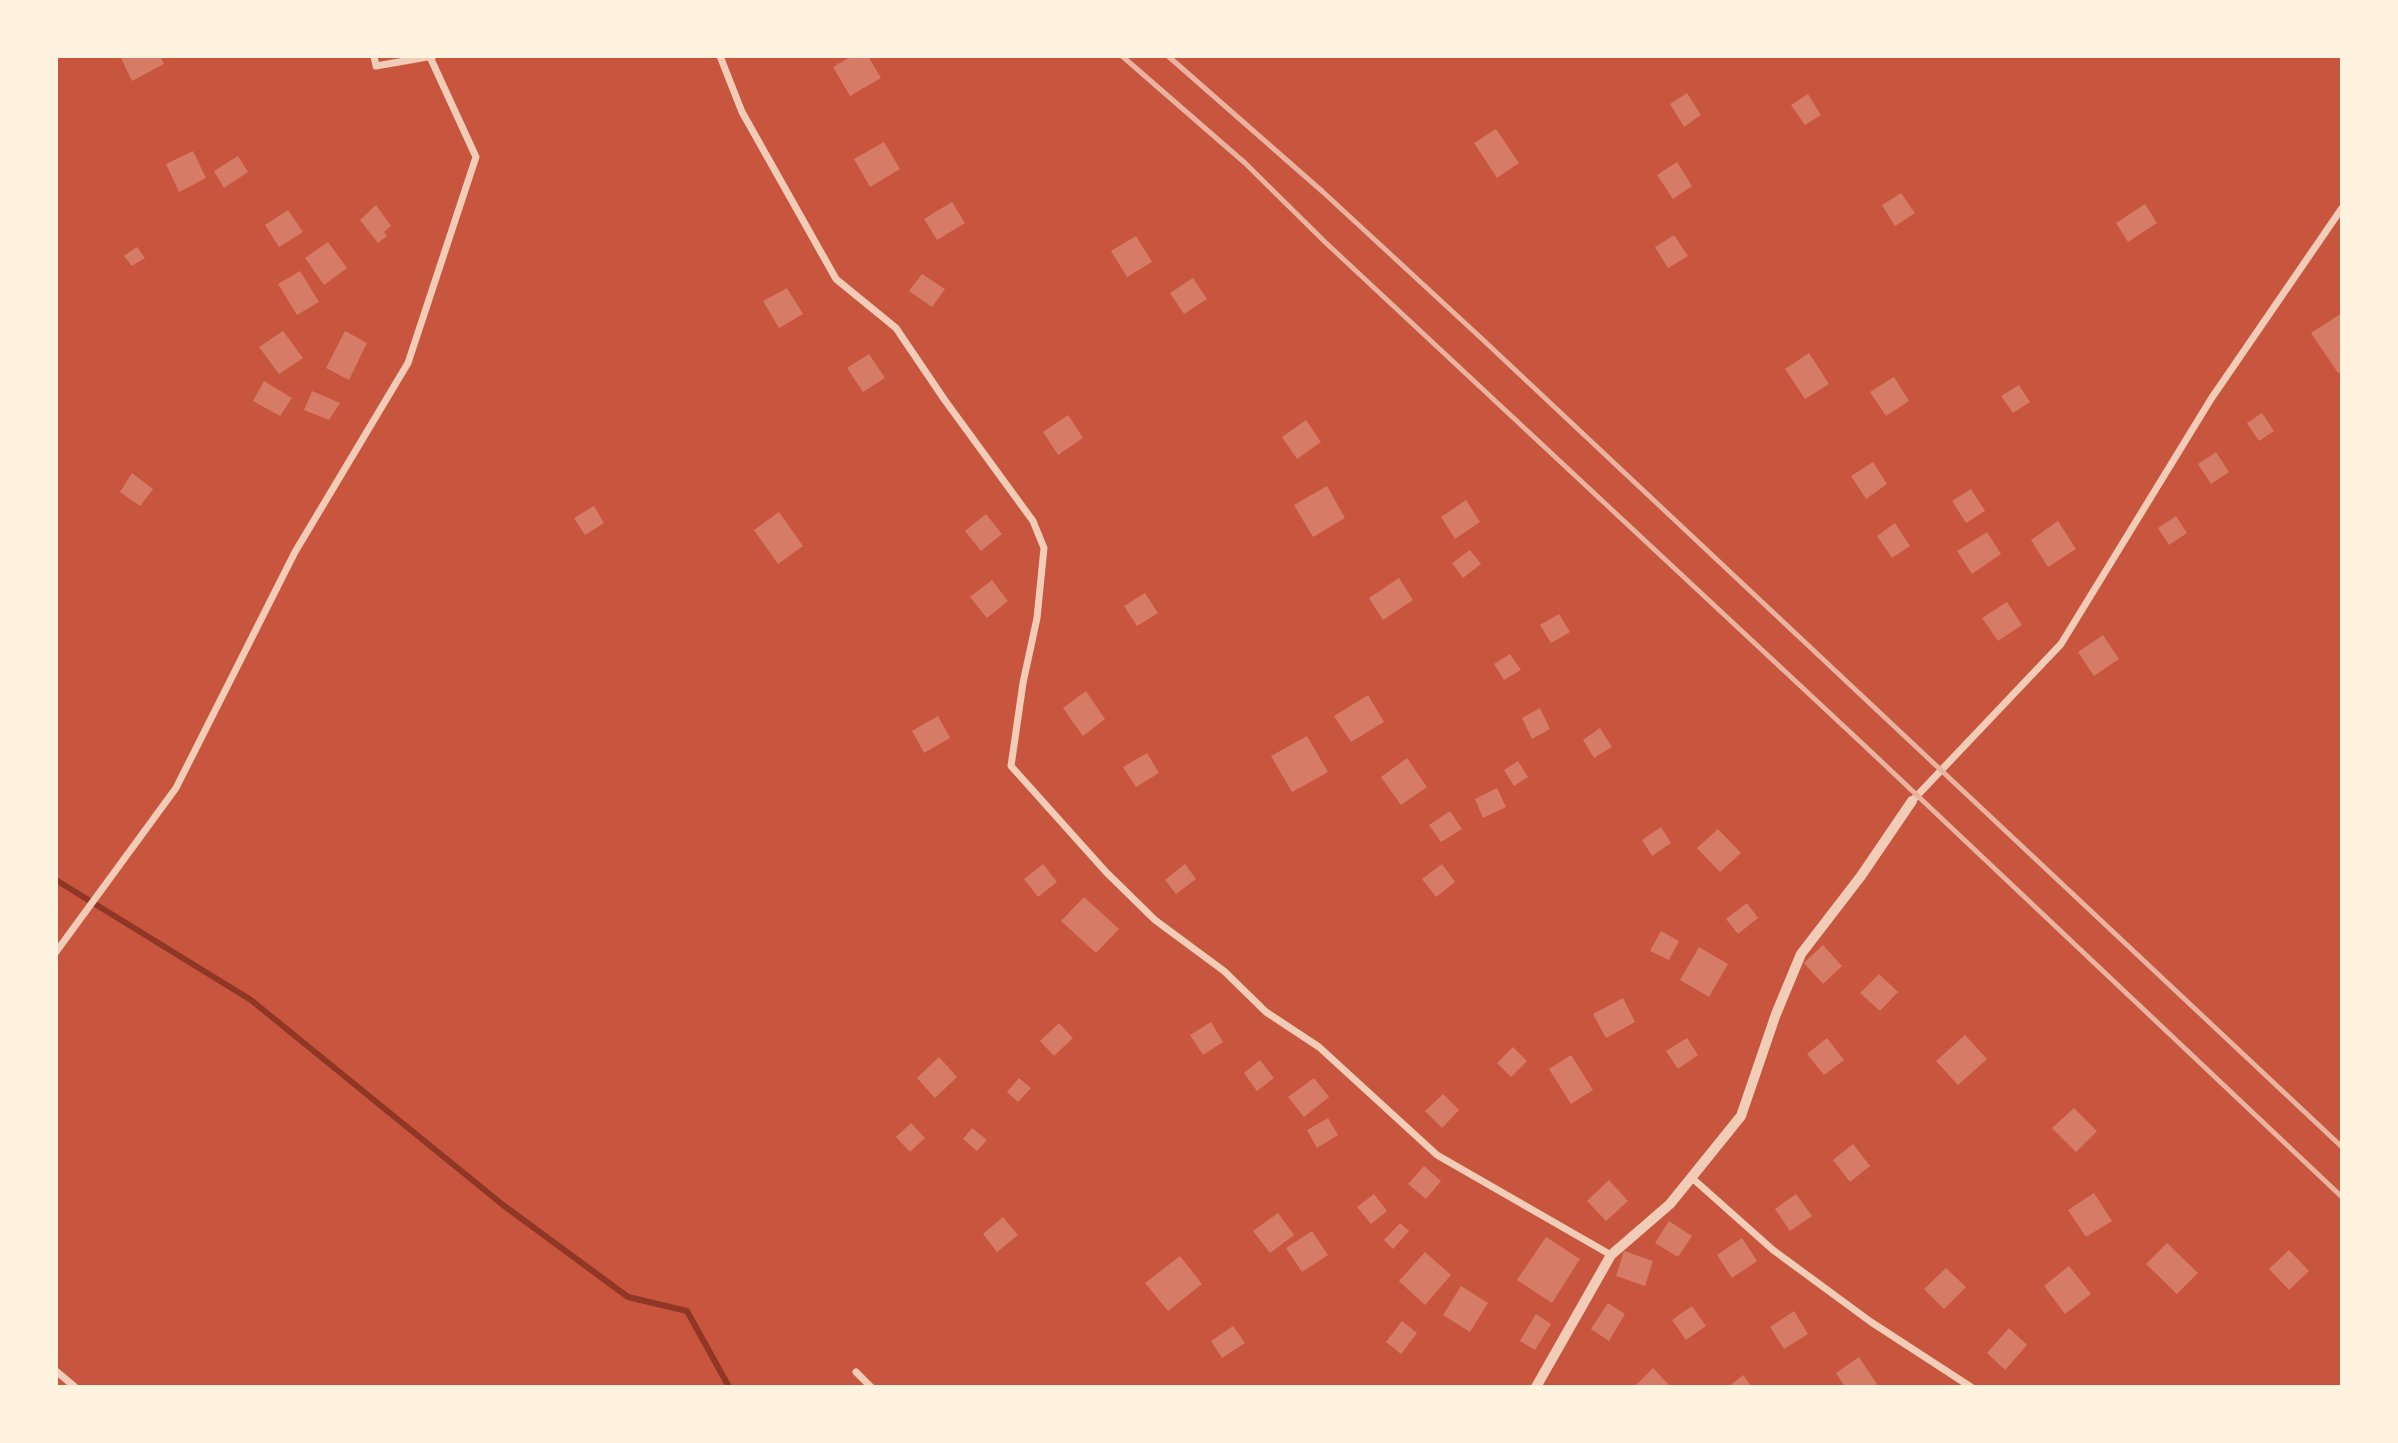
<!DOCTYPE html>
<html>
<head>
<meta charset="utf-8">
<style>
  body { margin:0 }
  #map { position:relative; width:2398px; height:1443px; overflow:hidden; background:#c8553d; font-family:Cabin,sans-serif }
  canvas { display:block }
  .frame { position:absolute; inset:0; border:58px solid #fff3e0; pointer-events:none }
</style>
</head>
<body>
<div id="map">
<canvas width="2398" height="1443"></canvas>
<div class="frame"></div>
</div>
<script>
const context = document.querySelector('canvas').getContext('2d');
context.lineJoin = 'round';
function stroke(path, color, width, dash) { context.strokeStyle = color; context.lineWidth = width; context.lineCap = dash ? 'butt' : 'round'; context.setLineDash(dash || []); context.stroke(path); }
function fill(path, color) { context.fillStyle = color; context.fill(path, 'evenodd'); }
stroke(new Path2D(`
  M56,880L251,1000L503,1205L628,1297L687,1311L729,1387`), '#8f3625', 6);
fill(new Path2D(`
  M120,56H160L164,64L132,81Z
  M852,56H868L881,78L850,96L833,67Z
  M1687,93L1701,115L1684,127L1670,104Z
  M1808,94L1821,115L1805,125L1791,105Z
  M1496,129L1519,163L1497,178L1474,143Z
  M884,142L900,169L870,187L854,159Z
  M193,151L206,178L179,192L166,164Z
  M238,156L248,172L224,188L214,171Z
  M1677,162L1692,186L1673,199L1657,175Z
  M1901,193L1915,213L1895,226L1882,205Z
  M952,202L965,223L937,240L924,219Z
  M2145,204L2157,223L2128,242L2116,223Z
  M376,205L391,226L384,232L387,236L378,243L360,220Z
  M288,210L303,232L279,247L265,225Z
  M1674,235L1688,256L1668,268L1655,247Z
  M1136,236L1152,262L1127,277L1111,251Z
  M328,242L347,268L324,285L305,258Z
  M137,247L145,258L132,266L124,256Z
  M300,271L319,302L297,315L278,284Z
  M922,274L945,289L932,307L909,291Z
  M1193,278L1207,299L1184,314L1170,293Z
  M787,288L803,314L779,328L763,301Z
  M2342,313V371L2338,373L2311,333Z
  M283,331L303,358L279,374L259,347Z
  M345,331L367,343L349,380L326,368Z
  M1809,353L1829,384L1805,399L1785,369Z
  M869,354L885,378L863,392L847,368Z
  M1894,377L1909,401L1886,416L1870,392Z
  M264,381L292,398L280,416L253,401Z
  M2019,385L2030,402L2013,413L2001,396Z
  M312,391L340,403L329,420L304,410Z
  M2262,413L2274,431L2259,441L2247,423Z
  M1068,415L1083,438L1058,455L1043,432Z
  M1306,420L1321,442L1297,459L1282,437Z
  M2216,452L2229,472L2211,484L2198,464Z
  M1873,462L1887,484L1866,499L1851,476Z
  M132,473L153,489L140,506L120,492Z
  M1327,486L1345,518L1313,537L1294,505Z
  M1971,489L1985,511L1966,523L1952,501Z
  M1466,500L1480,522L1455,539L1441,517Z
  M594,506L604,523L585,535L574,518Z
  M779,512L803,546L778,564L754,530Z
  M986,514L1002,534L981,551L965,531Z
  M2176,516L2187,533L2169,545L2158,528Z
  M2058,521L2076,549L2048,567L2031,540Z
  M1895,523L1910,546L1892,558L1877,536Z
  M1987,532L2001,554L1972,574L1957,551Z
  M1470,550L1481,564L1463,578L1452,563Z
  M1399,578L1413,600L1383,620L1369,598Z
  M992,580L1008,601L987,618L970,597Z
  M1145,593L1158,613L1137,626L1124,606Z
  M2007,602L2022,625L1998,641L1982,618Z
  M1559,614L1570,632L1551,643L1540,625Z
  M2103,635L2119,659L2094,676L2078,652Z
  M1510,654L1521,670L1504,680L1494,664Z
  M1086,691L1105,719L1083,736L1063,708Z
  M1368,695L1384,722L1351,742L1334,716Z
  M1540,708L1550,729L1532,739L1522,718Z
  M938,716L950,738L924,753L912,731Z
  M1600,728L1612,747L1594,758L1583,740Z
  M1307,736L1328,772L1292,792L1271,756Z
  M1147,753L1159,773L1136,787L1123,767Z
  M1407,758L1427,787L1401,805L1381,777Z
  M1518,761L1528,777L1514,786L1504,770Z
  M1497,788L1506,807L1483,818L1475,799Z
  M1450,811L1462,829L1441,842L1429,825Z
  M1661,827L1671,843L1652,856L1642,840Z
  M1718,829L1741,853L1720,872L1697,848Z
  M1043,864L1057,882L1038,897L1024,879Z
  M1185,864L1196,879L1176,894L1165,880Z
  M1442,864L1455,882L1436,897L1422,879Z
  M1084,897L1119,929L1096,953L1061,921Z
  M1747,903L1758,918L1738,934L1726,919Z
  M1661,931L1679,941L1669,960L1650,951Z
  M1823,945L1842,966L1823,984L1804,963Z
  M1699,947L1728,964L1709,997L1680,980Z
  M1879,974L1898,992L1880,1011L1860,993Z
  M1623,998L1635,1022L1606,1038L1593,1014Z
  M1211,1022L1223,1042L1203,1055L1190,1035Z
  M1059,1023L1073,1038L1054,1056L1040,1041Z
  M1965,1035L1987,1059L1958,1085L1936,1061Z
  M1687,1038L1698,1055L1678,1069L1666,1051Z
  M1827,1038L1844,1060L1824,1075L1807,1054Z
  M1513,1047L1527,1061L1511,1077L1497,1063Z
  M1571,1055L1593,1090L1571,1104L1549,1069Z
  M939,1057L957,1077L935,1098L917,1078Z
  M1260,1060L1274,1078L1257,1091L1244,1073Z
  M1019,1078L1031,1088L1018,1102L1007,1092Z
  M1314,1078L1329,1097L1304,1117L1288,1097Z
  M1443,1094L1459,1110L1442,1128L1425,1111Z
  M2074,1108L2097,1131L2076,1152L2052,1128Z
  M1328,1118L1338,1135L1317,1148L1307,1130Z
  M911,1123L925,1138L910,1152L896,1137Z
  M972,1128L987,1140L977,1151L963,1139Z
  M1853,1144L1870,1166L1850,1182L1833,1160Z
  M1424,1166L1441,1181L1426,1199L1408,1184Z
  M1609,1180L1628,1201L1606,1221L1587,1201Z
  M2094,1193L2112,1221L2086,1237L2068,1210Z
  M1374,1194L1387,1211L1371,1224L1357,1207Z
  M1796,1194L1812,1216L1790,1231L1775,1209Z
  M1278,1213L1294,1235L1270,1253L1253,1231Z
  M1003,1217L1018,1235L997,1252L983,1234Z
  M1669,1221L1692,1236L1678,1257L1655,1243Z
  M1400,1223L1409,1231L1393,1249L1384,1240Z
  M1312,1231L1328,1255L1302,1272L1286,1248Z
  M1546,1237L1580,1259L1552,1303L1517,1280Z
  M1742,1238L1757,1261L1732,1278L1717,1255Z
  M2167,1243L2198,1273L2177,1294L2146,1264Z
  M2289,1250L2309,1271L2289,1290L2269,1269Z
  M1624,1251L1653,1261L1645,1286L1616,1276Z
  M1425,1252L1451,1275L1425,1305L1399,1281Z
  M1180,1256L1202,1284L1168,1311L1145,1283Z
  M2069,1266L2091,1294L2065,1314L2044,1286Z
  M1946,1268L1966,1287L1944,1309L1924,1289Z
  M1461,1286L1488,1303L1470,1332L1443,1315Z
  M1608,1303L1625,1314L1609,1341L1591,1329Z
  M1692,1306L1706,1326L1686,1340L1672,1320Z
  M1794,1311L1808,1334L1784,1349L1770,1327Z
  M1536,1314L1551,1324L1535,1350L1520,1341Z
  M1402,1321L1417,1333L1401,1354L1386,1342Z
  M1233,1326L1245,1343L1222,1358L1211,1341Z
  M2009,1328L2027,1345L2005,1370L1987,1353Z
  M1859,1357L1877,1384L1873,1387H1845L1836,1373Z
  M1653,1368L1669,1385L1634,1387Z
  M1743,1375L1752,1387H1728Z`), '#d67c66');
stroke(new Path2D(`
  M374,56L376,66L433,56
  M720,56L742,112L836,279L896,328L944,399L1033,521L1044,548L1037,618L1023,683L1011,766L1106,872L1155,920L1224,971L1266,1012L1319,1047L1437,1155L1611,1255
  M1912,801L2061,644L2211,399L2342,208
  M56,952L176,788L295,552L408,363L476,157L430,57
  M1691,1177L1773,1250L1871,1322L1971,1387
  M56,1371L75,1387
  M856,1372L871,1387`), '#f1ccb7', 7);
stroke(new Path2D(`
  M1536,1387L1611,1255L1670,1204L1741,1116L1776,1014L1801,954L1861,876L1912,801`), '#f1ccb7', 10);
stroke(new Path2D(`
  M1122,56L1245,163L1325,242L1867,748L2342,1197
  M1168,56L1323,192L1480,337L2342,1147`), '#e9b49f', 5);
</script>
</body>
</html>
